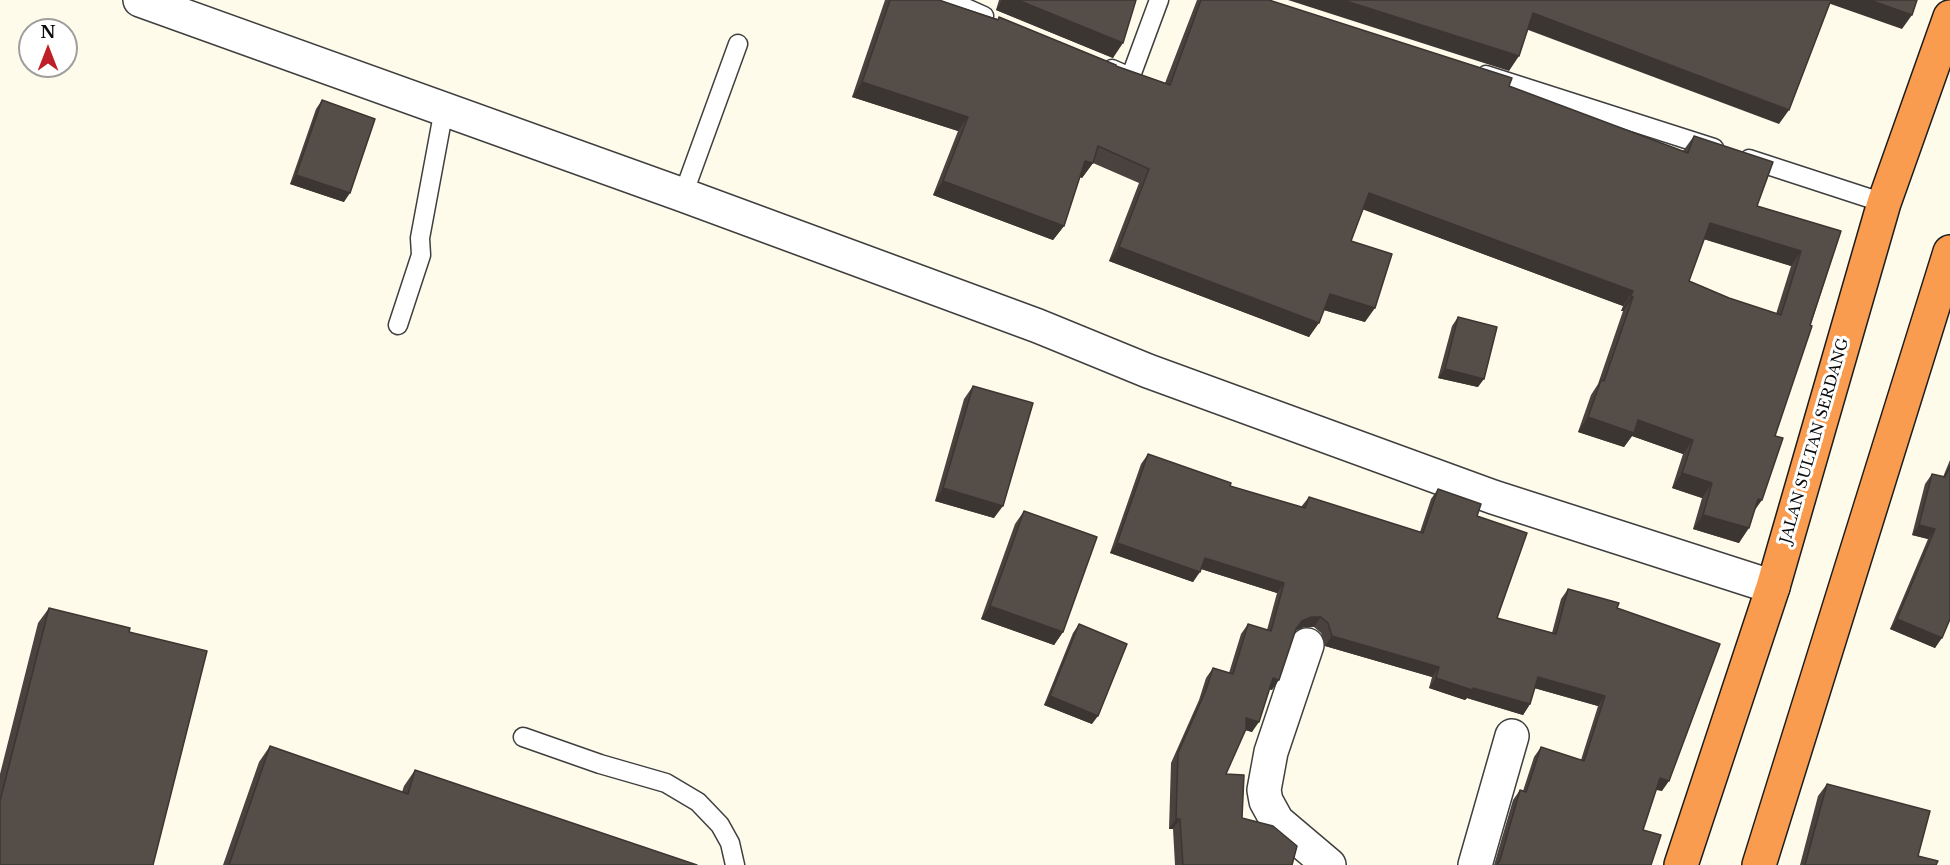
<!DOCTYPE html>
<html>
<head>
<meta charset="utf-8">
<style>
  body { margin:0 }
  #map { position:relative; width:1950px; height:865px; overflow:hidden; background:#fffbea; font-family:"Libre Baskerville",serif }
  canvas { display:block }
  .north { position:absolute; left:18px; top:18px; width:60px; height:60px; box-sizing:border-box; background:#fff; border:2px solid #9e9e9e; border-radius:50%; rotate:0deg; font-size:16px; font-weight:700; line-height:24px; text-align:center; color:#0c0c0c }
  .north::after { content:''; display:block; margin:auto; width:21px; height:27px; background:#bf2028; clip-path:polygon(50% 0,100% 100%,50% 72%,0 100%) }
</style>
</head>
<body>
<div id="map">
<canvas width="1950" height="865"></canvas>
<div class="north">N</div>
</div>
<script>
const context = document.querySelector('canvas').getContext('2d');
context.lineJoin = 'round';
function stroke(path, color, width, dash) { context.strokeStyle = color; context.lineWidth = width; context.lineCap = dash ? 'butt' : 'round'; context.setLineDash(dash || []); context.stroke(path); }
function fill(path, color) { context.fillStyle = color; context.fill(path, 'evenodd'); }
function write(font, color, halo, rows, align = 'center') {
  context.font = font + ' "Libre Baskerville",serif'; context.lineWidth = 6; context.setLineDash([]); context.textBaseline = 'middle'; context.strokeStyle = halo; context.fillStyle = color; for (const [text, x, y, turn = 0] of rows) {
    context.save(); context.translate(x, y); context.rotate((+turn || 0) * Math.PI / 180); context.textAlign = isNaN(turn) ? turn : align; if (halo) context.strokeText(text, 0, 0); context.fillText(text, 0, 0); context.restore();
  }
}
const lane = new Path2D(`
  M948,0L984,16
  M1112,69L1128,76L1132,73L1159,0
  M1486,75L1714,148
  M1749,159L1884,203
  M683,195L738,44
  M398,325L421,255L420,238L444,109
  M523,737L600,764L666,783L698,802L720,825L730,843L735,865`);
const street = new Path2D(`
  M140,0L683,195L1038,326L1148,371L1493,497L1773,587
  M1307,645L1271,752L1264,790L1266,801L1277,821L1329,865
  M1475,865L1512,736`);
const highway = new Path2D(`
  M1681,865L1773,587L1884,203L1950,17
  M1759,865L1950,252`);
stroke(lane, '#3f3f3f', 21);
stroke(street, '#3f3f3f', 36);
stroke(highway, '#1d1d1d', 36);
stroke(lane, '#fff', 18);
stroke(street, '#fff', 33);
stroke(highway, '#f99c4f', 33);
fill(new Path2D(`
  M885,0H939L998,19L999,17L1116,66L1165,83L1197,0H1269L1509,86L1683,151L1694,136L1757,206L1841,231L1775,436L1754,511L1739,543L1693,529L1702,498L1672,488L1683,454L1632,436L1624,447L1578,432L1591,395L1598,384L1623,311H1621L1623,306L1363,209L1351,241L1365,322L1324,310L1309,337L1109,261L1139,183L1093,163L1082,178L1080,177L1064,226L1053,240L933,195L958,131L852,97ZM1704,239L1791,266L1776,314L1729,298L1689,281Z
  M999,0H1136L1113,58L996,10Z
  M322,100L344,202L290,184L316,109Z
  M1458,317L1478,387L1438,378L1452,326Z
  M973,386L994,518L935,501L964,399Z
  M1148,454L1230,486L1301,507L1309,497L1420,532L1431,499L1438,489L1477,516L1497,618L1552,633L1561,599L1568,589L1617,608L1662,791L1656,790L1643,830L1651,865H1494L1513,800L1520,790L1523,791L1534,757L1541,747L1581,760L1598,706L1534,688L1530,704L1523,715L1467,698L1465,700L1429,688L1432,677L1325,646L1321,633L1314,627H1304L1296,630L1272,690L1269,689L1252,732L1245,730L1226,774L1242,818L1292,865H1175L1173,829H1169L1171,763L1199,700L1206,678L1213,668L1229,673L1241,634L1248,624L1267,630L1277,593L1201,569L1193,582L1110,553L1141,464Z
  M1950,460V619L1935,648L1890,629L1928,539L1912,535L1925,484L1932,474L1943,477Z
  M1024,511L1063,632L1054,645L981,619L1015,524Z
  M49,608L129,632L0,865V774L38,623Z
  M1079,624L1092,724L1044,705L1073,633Z
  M270,746L402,792L404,786L415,770L697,865H223L259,762Z
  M1827,784L1918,856L1936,865H1800L1818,796Z`), '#49423e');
fill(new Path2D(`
  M1002,0H1018L1123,43L1113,58L996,10Z
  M1288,0H1343L1519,56L1509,71Z
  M1827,0H1870L1912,15L1902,29L1825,2Z
  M1533,13L1789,110L1779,124L1523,28Z
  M862,82L968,117L958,131L852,97Z
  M1085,161L1093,163L1082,178L1075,175Z
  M296,175L350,193L344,202L290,184Z
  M943,181L1064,226L1053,240L933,195Z
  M1369,193L1633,291L1623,306L1359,208Z
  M1710,223L1801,251L1791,266L1700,238Z
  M1119,247L1319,323L1309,337L1109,261Z
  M1330,294L1375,308L1365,322L1320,309Z
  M1631,296L1633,297L1623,311H1621Z
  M1445,369L1484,379L1478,387L1438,378Z
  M1588,417L1638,420L1693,440L1683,454L1632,436L1624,447L1578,432Z
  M1682,473L1712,483L1702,498L1672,488Z
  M943,488L1003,506L994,518L935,501Z
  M1758,499L1762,500L1752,514Z
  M1703,515L1749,528L1739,543L1693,529Z
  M1919,525L1935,529L1928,539L1912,535Z
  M1117,543L1200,572L1193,582L1110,553Z
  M1205,558L1284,583L1277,593L1198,568Z
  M990,606L1063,632L1054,645L981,619Z
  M1311,617H1321L1314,627H1304L1295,631L1302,621Z
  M1897,619L1942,638L1935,648L1890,629Z
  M1332,636L1439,667L1432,677L1325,646Z
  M1538,677L1605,696L1598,706L1531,687Z
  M1273,678L1279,680L1272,690L1266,688Z
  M1436,678L1473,688L1530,704L1523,715L1467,698L1465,700L1429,688Z
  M1050,696L1098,716L1092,724L1044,705Z
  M1246,718L1259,722L1252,732L1239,728Z
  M1660,778L1669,781L1662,791L1653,788Z
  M1176,819H1180L1173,829H1169Z`), '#3c3632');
const building = new Path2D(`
  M890,0H939L998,20L999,17L1116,65V66L1170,85L1201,0H1269L1512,78L1509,86L1688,153L1694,136L1773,162L1757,206L1841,231L1810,325L1812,326L1775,436L1783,438L1762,500L1758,499L1749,528L1703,515L1712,483L1682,473L1693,440L1638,420L1634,433L1588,417L1601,380L1604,381L1633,297L1631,296L1633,291L1369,193L1351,241L1392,254L1375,308L1330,294L1319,323L1119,247L1149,169L1098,146L1093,163L1085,161L1064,226L943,181L968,117L862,82ZM1710,223L1801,251L1781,315L1729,298L1689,281Z
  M1018,0H1136L1123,43Z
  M1343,0H1831L1789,110L1533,13L1519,56Z
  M1870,0H1917L1912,15Z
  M322,100L375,119L350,193L296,175Z
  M1458,317L1497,327L1484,379L1445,369Z
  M973,386L1033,403L1003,506L943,488Z
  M1148,454L1231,483L1230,486L1305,508L1309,497L1423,533L1438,489L1481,504L1477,516L1527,533L1497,618L1556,634L1568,589L1619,603L1617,608L1720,644L1669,781L1660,778L1643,830L1661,835L1651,865H1497L1500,860L1520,790L1526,792L1541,747L1584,761L1605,696L1538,677L1530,704L1473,688L1472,690L1436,678L1439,667L1332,636L1328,623L1321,617H1311L1302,621L1296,629L1279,680L1273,678L1259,722L1246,718V729L1226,774L1244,775L1242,818L1273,826L1297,846L1292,865H1183L1180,819H1176L1178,753L1206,690L1213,668L1233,674L1248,624L1271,631L1284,583L1205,558L1200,572L1117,543Z
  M1950,466V619L1942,638L1897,619L1935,529L1919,525L1932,474L1945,477Z
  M1024,511L1097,537L1063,632L990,606Z
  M49,608L130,628L129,632L207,651L153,865H0V801Z
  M1079,624L1127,644L1098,716L1050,696Z
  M270,746L408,794L415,770L697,865H229Z
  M1827,784L1930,811L1918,856L1938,861L1936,865H1805Z`);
fill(building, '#554d48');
stroke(building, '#3c3632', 1.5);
write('15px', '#0c0c0c', '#fff', [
  ["JALAN SULTAN SERDANG",1815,441,-74]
]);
</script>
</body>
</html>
